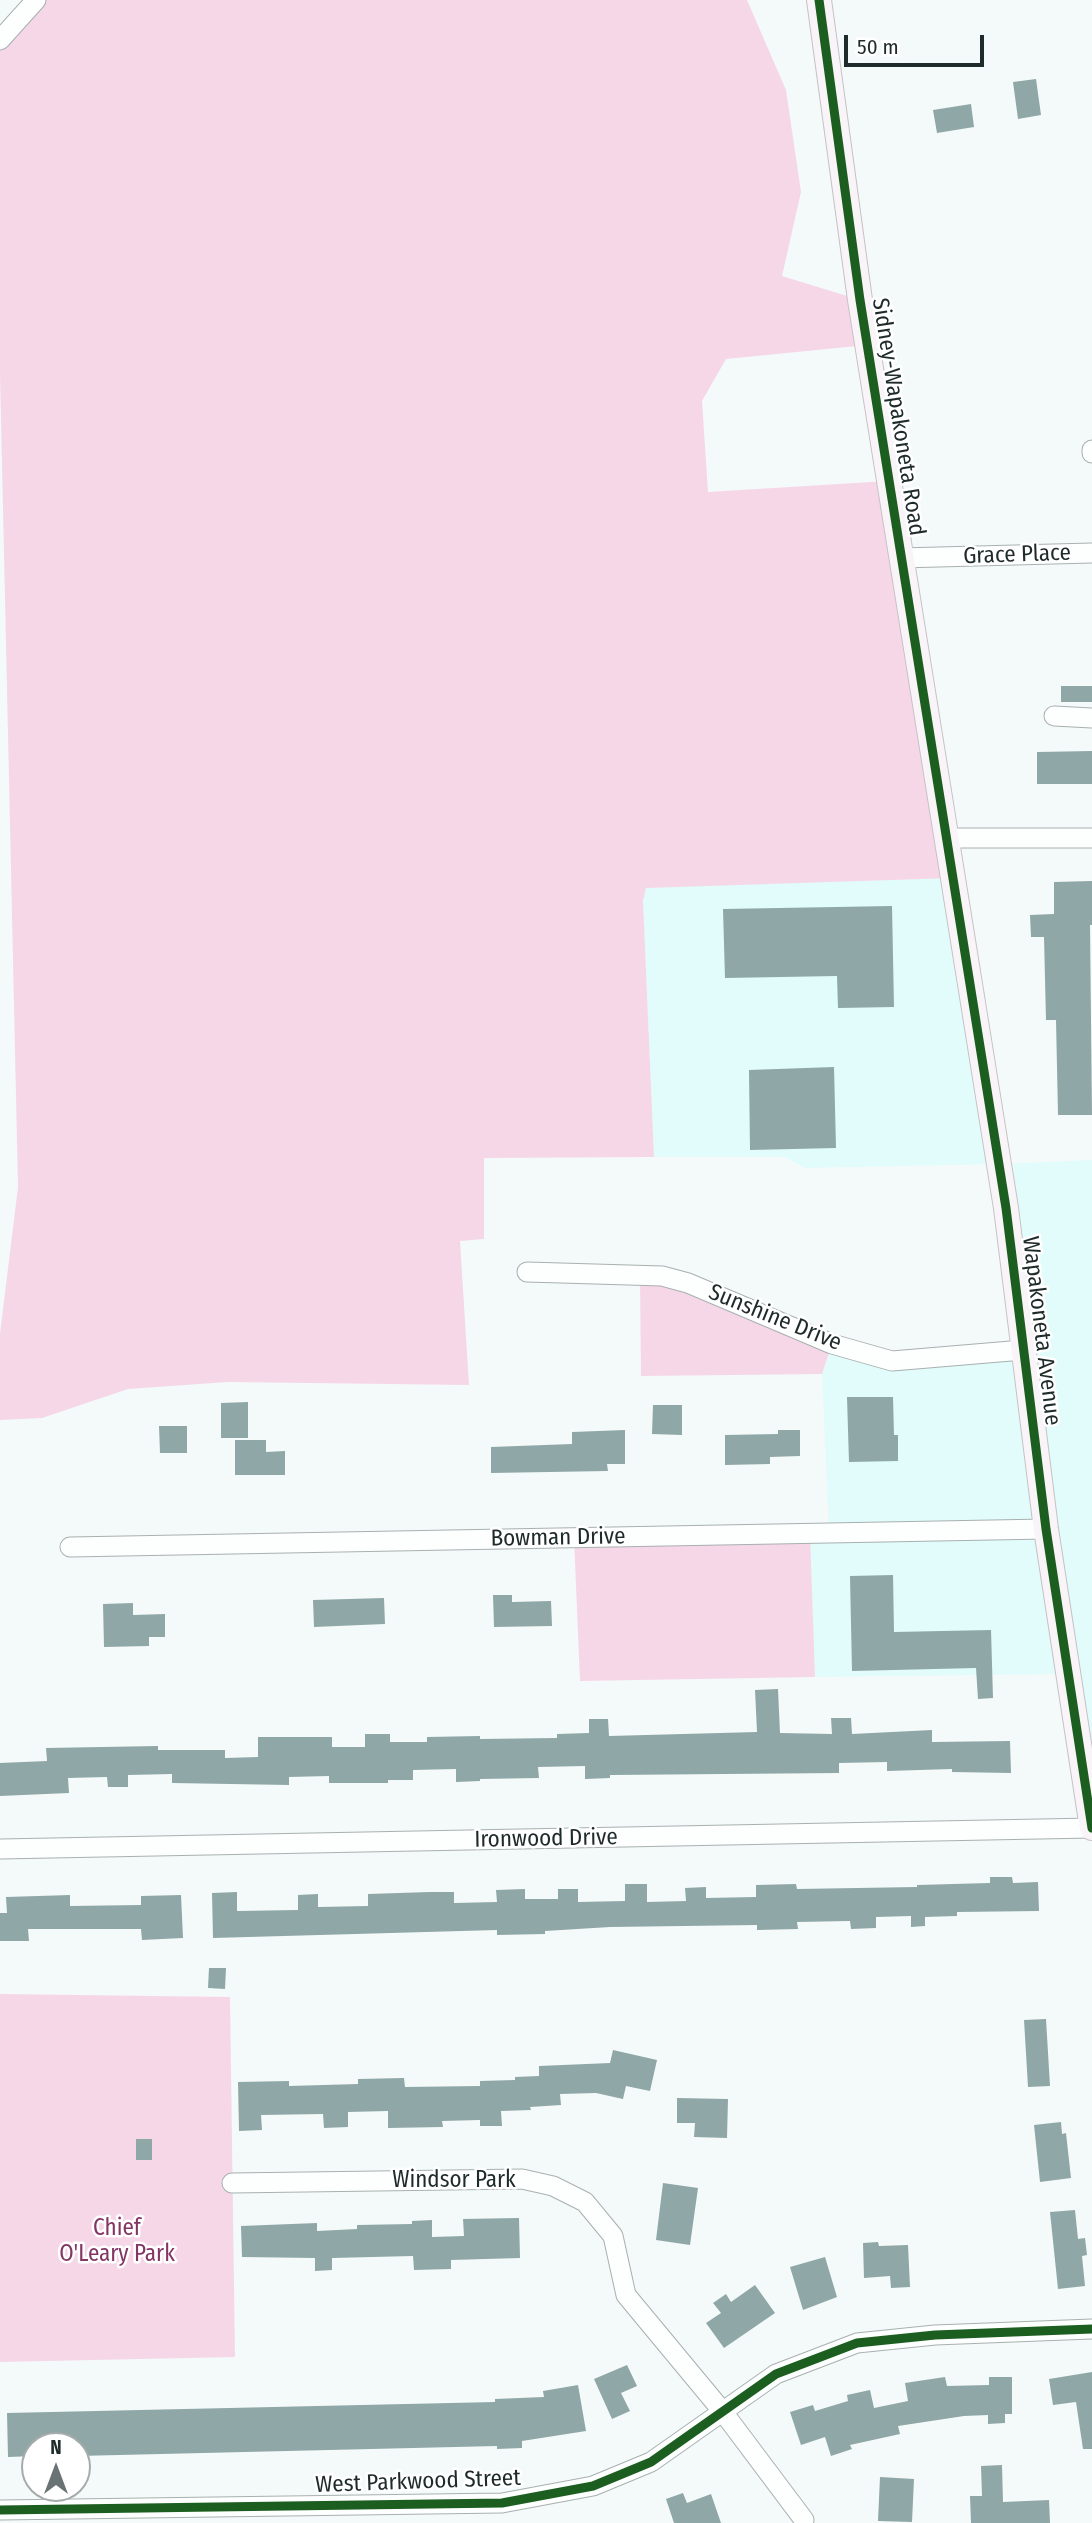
<!DOCTYPE html>
<html>
<head>
<meta charset="utf-8">
<style>
  body { margin:0 }
  #map { position:relative; width:1092px; height:2523px; overflow:hidden; background:#f4fafa; font-family:"Fira Sans Condensed",sans-serif }
  canvas { display:block }
  .north { position:absolute; left:21px; top:2432px; width:70px; height:70px; box-sizing:border-box; background:#fff; border:2px solid #a5aaaa; border-radius:50%; rotate:0deg; font-size:19px; font-weight:700; line-height:28px; text-align:center; color:#1e2b2a }
  .north::after { content:''; display:block; margin:auto; width:24px; height:32px; background:#697373; clip-path:polygon(50% 0,100% 100%,50% 72%,0 100%) }
  .scale { position:absolute; left:844px; top:35px; width:140px; height:32px; box-sizing:border-box; border:4px solid #1e2b2a; border-top:0; padding-left:9px; font-size:21px; line-height:24px; white-space:nowrap; color:#1e2b2a; -webkit-text-stroke:5px #fff; paint-order:stroke }
</style>
</head>
<body>
<div id="map">
<canvas width="1092" height="2523"></canvas>
<div class="north">N</div>
<div class="scale">50 m</div>
</div>
<script>
const context = document.querySelector('canvas').getContext('2d');
context.lineJoin = 'round';
function fill(path, color) { context.fillStyle = color; context.fill(path, 'evenodd'); }
function stroke(path, color, width, dash) { context.strokeStyle = color; context.lineWidth = width; context.lineCap = dash ? 'butt' : 'round'; context.setLineDash(dash || []); context.stroke(path); }
function write(font, color, halo, rows, align = 'center') {
  context.font = font + ' "Fira Sans Condensed",sans-serif'; context.lineWidth = 5; context.setLineDash([]); context.textBaseline = 'middle'; context.strokeStyle = halo; context.fillStyle = color; for (const [text, x, y, turn = 0] of rows) {
    context.save(); context.translate(x, y); context.rotate((+turn || 0) * Math.PI / 180); context.textAlign = isNaN(turn) ? turn : align; if (halo) context.strokeText(text, 0, 0); context.fillText(text, 0, 0); context.restore();
  }
}
fill(new Path2D(`
  M953,878L999,1164L1092,1160V1828L1068,1674L815,1677L810,1533H829L822,1374L832,1344L892,1361L1023,1350L999,1164L805,1168L785,1157H654L643,901L646,887Z`), '#e1fcfa');
fill(new Path2D(`
  M36,0H747L786,90L801,192L782,276L860,300L867,345L726,359L702,401L708,492L888,481L953,878L646,888L643,901L654,1157L484,1158V1239L460,1241L469,1385L228,1382L128,1389L42,1418L0,1420V1334L18,1187L0,373V40Z
  M640,1274L832,1344L822,1374L641,1376Z
  M810,1533L815,1677L580,1681L574,1538Z
  M0,1994L230,1997L235,2357L0,2362Z`), '#f6d7e8');
fill(new Path2D(`
  M1036,79L1041,115L1018,119L1013,82Z
  M971,104L974,127L937,133L933,110Z
  M1061,686H1092V702H1061Z
  M1092,751V784H1037V752Z
  M1092,881V925H1090L1092,1115H1058L1056,1020H1046L1044,937H1031L1030,915L1054,914V882Z
  M892,906L894,1007L838,1008L837,976L725,978L723,909Z
  M834,1067L836,1148L750,1150L749,1070Z
  M847,1397H893L894,1435H898V1461L849,1462Z
  M248,1402V1438H221V1403Z
  M653,1405H682V1435L652,1434Z
  M159,1426H187V1453H160Z
  M625,1430V1464H607L608,1471L491,1473V1447L572,1444V1432Z
  M778,1430H800V1456L770,1457V1464L725,1465V1435L778,1434Z
  M235,1440H266V1452L285,1451V1475H235Z
  M893,1575L894,1632L991,1630L993,1698L978,1699L976,1668L852,1671L850,1576Z
  M493,1595H512V1602L551,1601L552,1626L494,1627Z
  M384,1598L385,1624L314,1627L313,1600Z
  M133,1603V1615L165,1614V1637H149V1646L104,1647L103,1604Z
  M778,1689L780,1733L832,1734L831,1718H851L852,1734L932,1730V1742L1010,1741L1011,1773L952,1772V1769L887,1771V1762L839,1763V1773L610,1775V1778L585,1779V1766L538,1767L539,1778L480,1779V1781L456,1782V1769L413,1770V1780H388V1783H329V1776L289,1777V1785L172,1783V1774L128,1775V1787H108L107,1777L68,1778L69,1793L0,1796V1763L47,1761L46,1748L158,1746V1750H225V1758L258,1757V1737H332V1747H365V1734H390V1742H427V1737L480,1736V1739L557,1738V1734L589,1733V1719H608L609,1736L757,1732L755,1690Z
  M990,1877H1012L1013,1883L1038,1882L1039,1911L957,1912V1916L925,1917V1926L911,1927V1916L876,1917V1928L851,1929L850,1921L797,1922L798,1929L757,1930V1925L610,1927L545,1931V1934L497,1935V1930L213,1938L212,1893L237,1892V1911L298,1910V1895L318,1894V1907L368,1906V1894L430,1892H454V1903L497,1902L496,1890L525,1889V1899H558V1889H578V1902L625,1901V1884H647V1902L686,1901L685,1888L706,1887V1898L756,1897V1885L796,1884L797,1889L917,1887V1885L990,1883Z
  M70,1895V1906L141,1905V1896L181,1895L183,1938L142,1940L141,1929H28L29,1941H0V1913H7L6,1897Z
  M209,1968H226L225,1989L208,1988Z
  M1046,2019L1050,2086L1028,2087L1024,2020Z
  M613,2050L657,2060L650,2091L626,2086L623,2099L596,2093L560,2094L561,2105L530,2107L531,2110L501,2111L502,2126H480V2120L442,2121L443,2127L388,2128V2111L348,2112V2127L324,2128L323,2114L261,2115L262,2130L239,2131L238,2082L289,2081V2086L358,2084V2079L404,2078L405,2087L480,2086V2081L515,2080V2077L539,2076V2066L610,2063Z
  M677,2098L728,2099L727,2138L694,2137L695,2123H677Z
  M1061,2122L1062,2134L1066,2133L1071,2178L1040,2182L1034,2125Z
  M136,2139H152V2160H136Z
  M663,2183L698,2188L690,2245L656,2240Z
  M1075,2210L1078,2239L1085,2238L1087,2255L1082,2256L1085,2286L1058,2289L1050,2212Z
  M519,2218L520,2258L451,2260V2269L414,2270L413,2256L332,2258V2270L315,2271V2258L242,2257L241,2226L317,2223V2231L357,2229V2225L412,2224V2221L432,2220V2237L464,2236L463,2219Z
  M878,2242L879,2246L908,2245L910,2287L891,2288L890,2276L864,2278L863,2243Z
  M825,2257L837,2297L803,2310L790,2267Z
  M755,2285L775,2313L724,2348L706,2323L721,2313L713,2303L726,2294L731,2302Z
  M627,2365L637,2386L621,2393L630,2411L612,2419L594,2379Z
  M1092,2372V2449H1083L1076,2402L1053,2405L1049,2379Z
  M945,2377L947,2386L989,2385V2377H1012V2414H1005V2423L988,2424V2415L964,2416L898,2426L900,2434L850,2445L852,2449L831,2456L825,2437L801,2445L790,2412L813,2405L815,2411L848,2401L847,2395L870,2390L874,2408L908,2401L905,2383Z
  M578,2385L586,2431L522,2441V2448L497,2449V2446L77,2456V2446H35V2456L8,2457L7,2413L495,2402V2399L544,2397L543,2391Z
  M1002,2465L1003,2502L1049,2500L1050,2523H971L970,2496H982L981,2466Z
  M880,2477L914,2479L912,2522L878,2521Z
  M683,2493L687,2503L711,2494L721,2523H674L666,2499Z`), '#8fa7a6');
const minor = new Path2D(`
  M0,40L36,0
  M1092,450V453
  M900,558L1092,553
  M1054,716L1092,718
  M948,838H1092
  M527,1272L662,1276L688,1283L832,1344L892,1361L1023,1350
  M70,1547L1046,1529
  M0,1849L1092,1828
  M232,2183L522,2179L553,2186L585,2202L613,2236L626,2295L723,2412L804,2520
  M0,2510L502,2503L593,2486L651,2462L776,2374L857,2343L935,2335L1092,2329`);
const major = new Path2D(`
  M819,0L860,300L1006,1208L1046,1529L1092,1828`);
stroke(minor, '#a8b0b0', 21);
stroke(major, '#c6c1c5', 26);
stroke(minor, '#fdfefe', 19);
stroke(major, '#f8f4f7', 24);
stroke(new Path2D(`
  M819,0L860,300L1006,1208L1046,1529L1092,1828
  M0,2510L502,2503L593,2486L651,2462L776,2374L857,2343L935,2335L1092,2329`), '#1b5e20', 9);
write('23px', '#1e2b2a', '#fff', [
  ["Sidney-Wapakoneta Road",898,417,81],
  ["Grace Place",1017,555,-2],
  ["Sunshine Drive",775,1318,22],
  ["Wapakoneta Avenue",1041,1331,83],
  ["Bowman Drive",558,1538,-1],
  ["Ironwood Drive",546,1839,-1],
  ["Windsor Park",454,2181],
  ["West Parkwood Street",418,2482,-2]
]);
write('23px', '#833563', '#fff', [
  ["Chief",117,2229],
  ["O'Leary Park",117,2255]
]);
</script>
</body>
</html>
